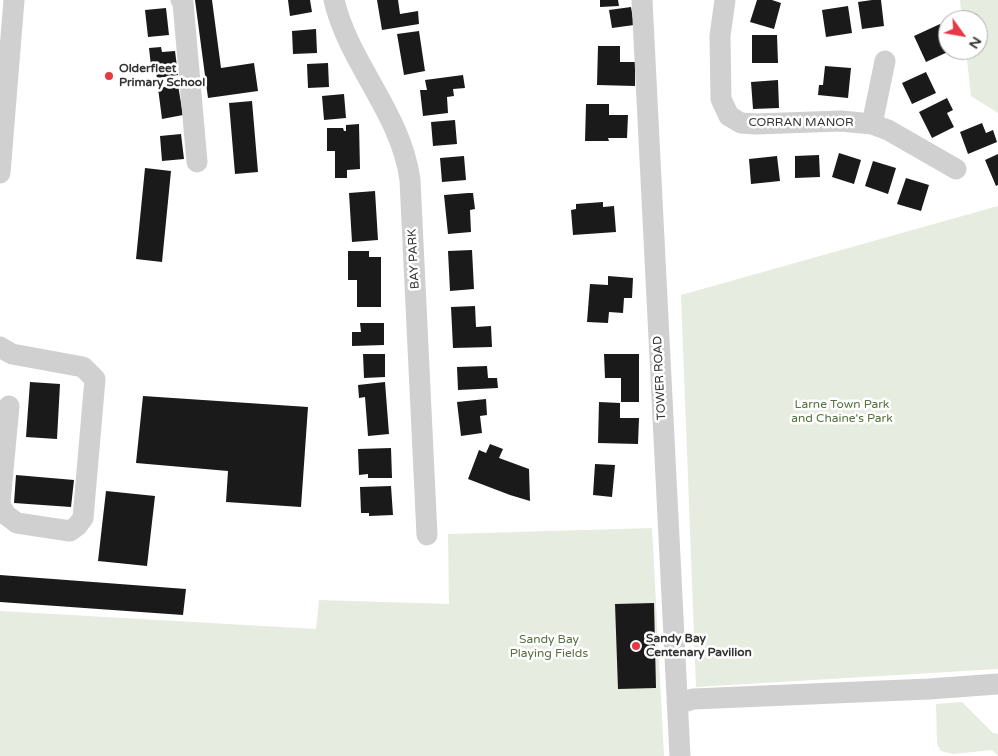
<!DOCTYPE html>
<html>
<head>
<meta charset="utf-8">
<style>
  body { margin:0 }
  #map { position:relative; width:998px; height:756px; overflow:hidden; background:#fff; font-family:"Varela Round",sans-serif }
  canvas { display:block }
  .north { position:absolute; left:938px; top:10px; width:50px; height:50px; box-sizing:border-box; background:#fff; border:1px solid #adadad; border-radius:50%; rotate:122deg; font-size:14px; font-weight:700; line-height:20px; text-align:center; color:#333 }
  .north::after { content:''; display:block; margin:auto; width:18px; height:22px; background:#e63946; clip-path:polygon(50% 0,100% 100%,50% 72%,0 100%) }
</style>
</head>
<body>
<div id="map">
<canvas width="998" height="756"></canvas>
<div class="north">N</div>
</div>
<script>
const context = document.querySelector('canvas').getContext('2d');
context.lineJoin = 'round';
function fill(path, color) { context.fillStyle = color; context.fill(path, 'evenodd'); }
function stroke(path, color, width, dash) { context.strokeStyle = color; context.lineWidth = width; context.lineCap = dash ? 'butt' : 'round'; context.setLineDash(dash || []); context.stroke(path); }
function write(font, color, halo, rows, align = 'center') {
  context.font = font + ' "Varela Round",sans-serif'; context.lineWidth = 5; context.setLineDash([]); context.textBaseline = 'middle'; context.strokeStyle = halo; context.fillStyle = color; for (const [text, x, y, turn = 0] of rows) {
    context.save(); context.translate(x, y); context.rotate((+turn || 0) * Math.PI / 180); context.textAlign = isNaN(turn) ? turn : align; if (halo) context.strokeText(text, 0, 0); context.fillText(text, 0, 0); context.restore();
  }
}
fill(new Path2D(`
  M960,0H998V113L971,96L966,50H978V20H962Z
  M998,206V669L696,687L681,295Z
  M652,528L664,756H0V611L316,629L319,600L449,604L448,534Z
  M962,702L993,733L998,734V756L992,750L953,754L941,751L937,744L936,704Z`), '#e6ecdf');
fill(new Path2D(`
  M195,0H212L221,68L254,63L258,91L208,98Z
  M288,0H310L312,12L290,16Z
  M377,0H398L400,14L418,11L419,24L382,30Z
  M600,0H618L619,6L600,7Z
  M757,0H772L781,3L774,29L750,22Z
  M872,0H881L884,26L862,29L858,2Z
  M848,6L852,33L826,37L822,10Z
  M631,7L634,25L612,28L609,10Z
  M166,8L169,35L148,37L145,10Z
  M940,24L948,42V50H952L926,62L914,36Z
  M316,29L317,53L293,54L292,31Z
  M419,31L425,71L404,75L397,34Z
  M752,35H777L778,63H752Z
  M598,46H620V62H635V86L597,85Z
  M161,47L162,52L175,51L178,75L157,78L155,66H151L149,48Z
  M328,63L329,87L308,88L307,64Z
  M825,66L851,68L848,98L818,95L819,85H823Z
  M926,72L936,93L912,104L902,83Z
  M463,75L465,88L453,89L454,96L447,97L448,113L423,116L420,90H427L425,80Z
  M778,80L779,108L753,109L751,82Z
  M178,85L183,115L162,119L158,88Z
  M344,94L346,118L324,120L322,96Z
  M947,98L953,110L947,113L954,127L932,138L919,112Z
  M252,101L258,172L235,174L229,103Z
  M586,104H609V115H628L627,138H608L609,141H585Z
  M455,120L457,144L433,146L431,122Z
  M982,123L986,133L993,130L997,142L968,154L960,132Z
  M359,124L360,169L347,170V178H335V151H327V128H343L344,131H346V125Z
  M181,134L184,159L162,161L160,136Z
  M839,153L861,160L854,184L832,177Z
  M998,154V185L996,186L985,160Z
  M819,155L820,177L795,178V156Z
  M464,156L466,180L442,182L440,158Z
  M777,156L780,181L751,184L749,159Z
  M873,161L896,168L888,194L865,186Z
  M145,168L171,171L162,262L136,259Z
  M906,178L929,185L921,211L897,204Z
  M375,191L378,240L352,242L349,193Z
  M468,193H473L475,209L470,210L471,232L448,234L444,195Z
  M603,202V207L614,206L616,232L573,235L571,210L576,209V204Z
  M472,250L474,289L450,291L448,251Z
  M348,251H369V257H381V307H357V280H348Z
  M608,276L633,278L632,298H624L623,313L609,312L608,323L587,322L590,284L608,285Z
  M475,306L476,327L491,326L492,347L453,348L451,307Z
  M360,323H384V345L352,346V332H361Z
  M363,354H385V377L364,378Z
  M604,354H639V402H621V378H605Z
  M487,366L488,378H497L498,388L458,390L457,367Z
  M30,382L60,384L57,439L26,437Z
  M385,382L389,434L368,436L365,397L359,398L358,385Z
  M143,396L308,407L301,507L226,502L228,471L136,463Z
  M486,399L487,415L480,416L482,433L461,436L457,402Z
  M599,402L620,403V418H639L638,444L598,443Z
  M490,444L503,449L499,458L529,469L530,501L510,495L468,479L479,450L486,453Z
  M391,448L392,478H368V474L359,475L358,449Z
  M595,464L615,465L612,497L593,495Z
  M16,475L74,480L71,507L14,503Z
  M391,486L393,515L369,516V513H361L360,487Z
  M106,491L155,496L147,566L98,561Z
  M0,575L186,589L183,615L0,602Z
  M654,603L656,688L618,689L615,604Z`), '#1a1a1a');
stroke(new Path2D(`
  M181,0L183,3L197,162
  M334,0C349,64 401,113 410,180L427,535
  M642,0L680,756
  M725,0L720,36L721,99L729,116L741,123L756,124L841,121L872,124L888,130L956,169
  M872,124L885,61
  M0,173L14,0
  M0,347L12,354L83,367L95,379L83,518L77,526L70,531L17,523L6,515L0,505
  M0,502L9,406
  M677,702L687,701L693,699L929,689L998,684`), '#d0d0d0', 21);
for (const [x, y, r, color] of [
  [109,76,5,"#e63946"],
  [636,646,5,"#e63946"]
]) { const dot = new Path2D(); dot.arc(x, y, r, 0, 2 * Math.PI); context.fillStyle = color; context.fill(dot); stroke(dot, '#fff', 2); }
write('bold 12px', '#333', '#fff', [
  ["Olderfleet",119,69],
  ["Primary School",119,83],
  ["Sandy Bay",646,639],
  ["Centenary Pavilion",646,653]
], 'left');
write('12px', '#333', '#fff', [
  ["CORRAN MANOR",801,123],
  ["BAY PARK",414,259,-93],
  ["TOWER ROAD",660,378,-93]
]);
write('12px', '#56703f', '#fff', [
  ["Larne Town Park",842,405],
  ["and Chaine's Park",842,419],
  ["Sandy Bay",549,640],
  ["Playing Fields",549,654]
]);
</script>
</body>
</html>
